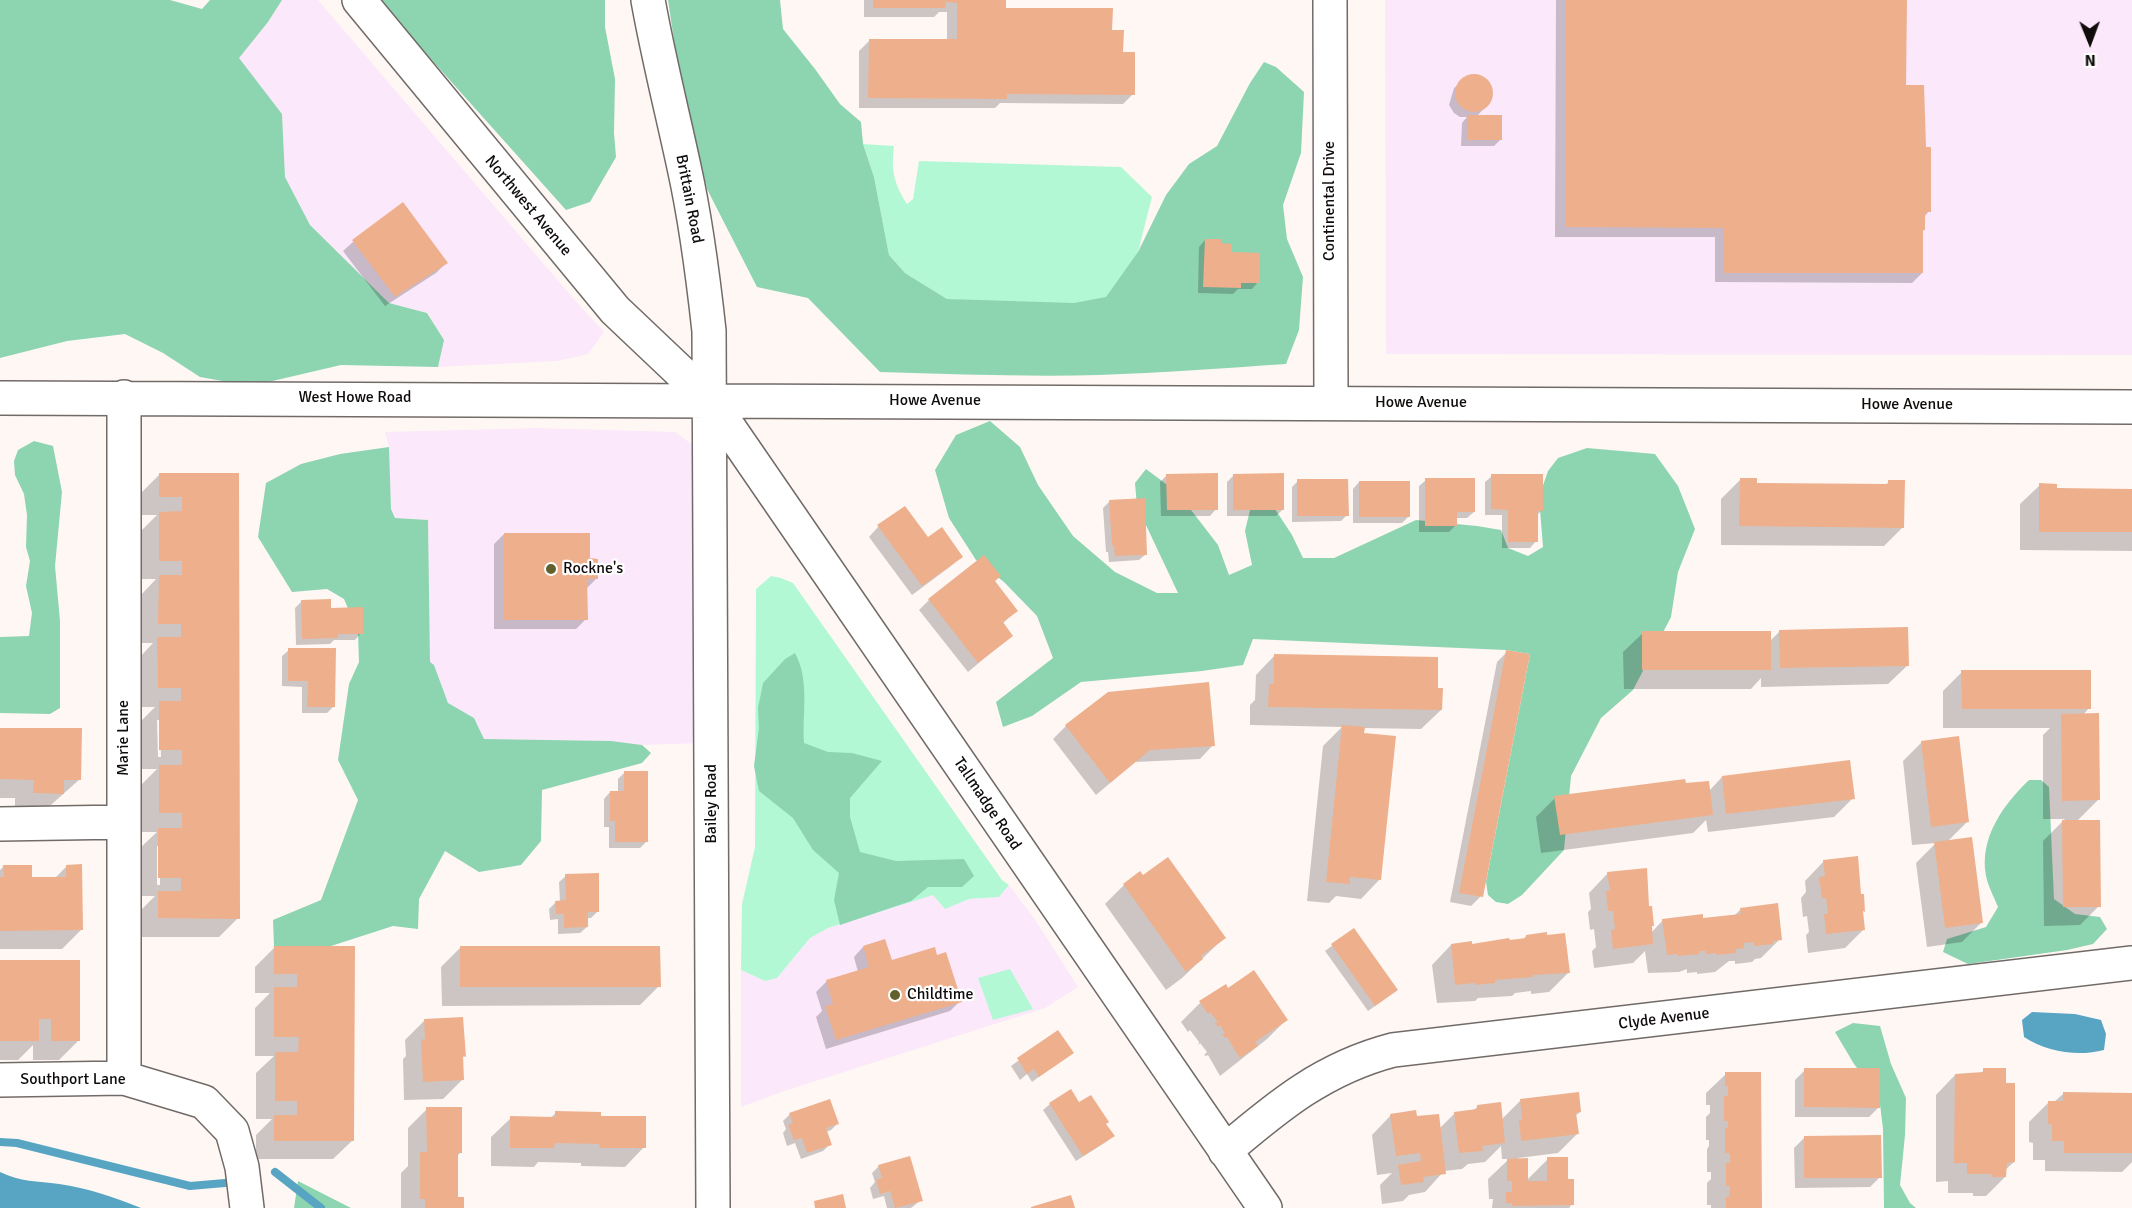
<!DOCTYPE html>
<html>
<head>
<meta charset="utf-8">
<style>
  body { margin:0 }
  #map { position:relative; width:2132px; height:1208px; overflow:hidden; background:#fff7f4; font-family:Signika,sans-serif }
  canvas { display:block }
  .north { position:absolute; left:2060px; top:12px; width:60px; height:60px; -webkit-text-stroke:4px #fff; paint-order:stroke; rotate:179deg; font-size:16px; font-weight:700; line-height:24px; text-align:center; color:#0f0c0b }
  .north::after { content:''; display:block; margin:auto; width:21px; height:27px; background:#0f0c0b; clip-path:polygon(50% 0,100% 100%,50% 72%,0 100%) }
</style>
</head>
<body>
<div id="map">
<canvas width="2132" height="1208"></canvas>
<div class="north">N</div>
</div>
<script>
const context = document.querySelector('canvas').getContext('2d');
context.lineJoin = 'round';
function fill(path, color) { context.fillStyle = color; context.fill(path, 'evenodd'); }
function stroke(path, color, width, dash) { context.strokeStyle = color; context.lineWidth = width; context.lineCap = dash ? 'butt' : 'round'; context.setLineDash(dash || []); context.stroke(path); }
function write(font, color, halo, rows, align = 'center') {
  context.font = font + ' Signika,sans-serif'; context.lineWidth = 4.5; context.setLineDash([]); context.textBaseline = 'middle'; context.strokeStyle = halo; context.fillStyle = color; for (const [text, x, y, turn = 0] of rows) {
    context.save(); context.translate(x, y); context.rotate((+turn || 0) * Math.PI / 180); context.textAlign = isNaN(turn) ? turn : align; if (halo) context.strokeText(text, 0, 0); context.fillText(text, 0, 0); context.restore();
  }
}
fill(new Path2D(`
  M282,0H318L572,297L604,332L588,354L557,361L438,367L443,340L428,313L389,303L310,225L285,177L282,114L238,58L268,22Z
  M1385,0H2132V355L1386,354Z
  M537,428L675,432L700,450L702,743L642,745L611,741L484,739L474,718L448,703L434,665L430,663L428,520L396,519L391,509L389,447L385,432Z
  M1009,885L1036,921L1078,987L1045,1008L784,1091L741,1107V970L765,981L777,978L810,938L828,928L933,894L945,909L969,899L999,897Z`), '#fbe8fa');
fill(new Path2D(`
  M863,144L894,146C891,170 894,184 907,204L913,199L919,161L1121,167L1152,197L1123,311L947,299L905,273L889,255L874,177Z
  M771,576L781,578L793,583L1002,880L1009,885L999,897L969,899L945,909L933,895L828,928L810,938L777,978L765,981L741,970L742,904L755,847L756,589Z
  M1010,969L1033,1009L993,1020L978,978Z`), '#b3f8d5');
fill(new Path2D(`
  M0,0H170L202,9L210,0H282L268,22L239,58L282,114L285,177L310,225L389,303L427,313L444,340L438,367L341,365L251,386L200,377L163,353L125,334L67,341L0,358Z
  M378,0H605V27L615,79L614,133L616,157L590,202L566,210Z
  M668,0H780L783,29L815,69L840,104L861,122L863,144L874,177L889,255L905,273L947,299L1074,303L1106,297L1138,252L1166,195L1189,164L1217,146L1250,83L1264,62L1276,67L1304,92L1301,153L1283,205L1287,239L1303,277L1299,330L1286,364C1224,368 1161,373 1099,375C1026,377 953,374 880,372L808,298L757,287L707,189L679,74Z
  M990,421L1020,447L1038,485L1073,536L1115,572L1157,593H1178L1137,506L1135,483L1146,469L1178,493L1218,545L1229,575L1252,565L1245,531L1250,510L1275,509L1292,535L1303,558H1334L1416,520L1477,526L1501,530L1508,548L1528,556L1543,547L1539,497L1548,471L1558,458L1587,448L1655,454L1678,486L1695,529L1678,572L1671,617L1633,690L1601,718L1571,776L1564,850L1522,895L1508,904L1496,902L1488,895L1486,882L1530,654L1506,650L1253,639L1243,665L1202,671L1081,682L1032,716L1003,727L996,702L1053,658L1037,616L1004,582L976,560L949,518L935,470L956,435Z
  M34,441L53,446L62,492L55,566L60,621V708L50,714L0,713V637L29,636L32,613L26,586L30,561L26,547L27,515L24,494L15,475L14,461L18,450Z
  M389,447L391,509L395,518L428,520L430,662L434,665L448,703L474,718L484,739L611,741L642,745L651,753L642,763L542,790L541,841L521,865L479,872L445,851L419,899L418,929L393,926L331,946H274L273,920L321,900L358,800L338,760L349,684L359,662L358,632L344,599L327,589L292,592L258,537L266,483L301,464L340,454Z
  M795,653C810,680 802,714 804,743L828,752L852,753L882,761L850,798V817L860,852L896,861L964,859L974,876L962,887H928L911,901L840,925L834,900L839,873L813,850L793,818L759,791L754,766L759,728L758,708L763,683L785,659Z
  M2029,780H2041L2049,787L2054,899L2075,914L2100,917L2107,929L2093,944L2067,950L1968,964L1943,952L1947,939L1986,927L1998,907C1994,897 1988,886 1986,876C1979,838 2003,805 2029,780Z
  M1853,1023L1880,1026L1891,1064L1906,1098L1905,1135L1900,1185L1910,1203L1916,1208H1884L1883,1129L1879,1096L1854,1064L1835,1032Z
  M298,1181L347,1206L351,1208H294Z`), '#8dd4b1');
fill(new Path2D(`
  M2032,1012L2075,1014L2101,1020L2106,1034L2104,1050C2078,1057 2047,1052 2024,1037L2022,1020Z
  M0,1172C21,1182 37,1181 59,1184C88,1188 114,1197 141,1208H0Z`), '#58a5c3');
fill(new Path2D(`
  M864,0H1005V9L1111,31L1122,54L1133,94L1123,104L1000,103L995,108H859V51L869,41H947V12H939L934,17H864Z
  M1556,0H1905V87L1929,211L1924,217V230L1921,232L1922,273L1912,283L1715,282V237H1555Z
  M1471,75L1484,78L1492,91L1491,101L1477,116L1501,139L1494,146H1461L1462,123L1467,117H1460L1454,113L1449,105L1454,88Z
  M403,205L446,263L436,273L385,306L343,251L353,242Z
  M1205,240L1220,245L1258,282L1252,289H1238L1233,294L1198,293L1199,247Z
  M160,474H238V918L219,937H139L140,911L155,896H140V848L157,832H140V786L157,769H140V722L155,707H139V658L153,643H140V596L156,579H140V532L157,515H141V493ZM157,720H160L161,757H158ZM157,846H160V885H157Z
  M1167,475L1216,509L1210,516H1161L1160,482Z
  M1234,475L1283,509L1276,516H1227V482Z
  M1492,476L1541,511L1536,516V541L1530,548H1502V515H1485V482Z
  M1426,480L1474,512L1467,518H1456V525L1449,532H1419V486Z
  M1740,480L1755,484L1885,485L1889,482L1903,527L1884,546L1721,545V499Z
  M1298,481L1347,515L1341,521L1292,522V487Z
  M1359,482L1409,516L1402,523H1353V489Z
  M2040,485L2055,490L2132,491V551L2020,550V504Z
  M1110,501L1146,554L1139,560L1109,562L1108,552H1106L1103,508Z
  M878,527L928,539L961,556L951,566L912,595L869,537Z
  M504,534L588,560L596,579L586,589V619L576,629H494V544Z
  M993,582L1016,611L1002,624L1011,636L968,672L919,610L929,600Z
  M302,601L329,609L361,633L355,640H334L330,644L296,645L295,608Z
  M1780,631L1908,665L1888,684L1761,687V678L1751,689H1624L1623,652L1643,633L1770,641Z
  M289,650L334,706L327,713H302V687L282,686V656Z
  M1507,652L1481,896L1471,906L1450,902L1497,662Z
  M1275,655L1436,689L1441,710L1421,729L1363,728L1380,879L1361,899L1336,896L1329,903L1307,901L1323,746L1342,727L1250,725V705L1255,700L1256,675Z
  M1962,672L2089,708L2083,715L2098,800L2077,821L2099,906L2080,925L2044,926L2043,841L2065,819H2043V735L2050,728H1943V691Z
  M1066,726L1213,745L1200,759L1135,762L1096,795L1053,739Z
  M0,730L80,779L43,812H15V798H0Z
  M1922,742L1967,822L1947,842L1981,923L1962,942L1927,947L1916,863L1936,843L1912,845L1903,761Z
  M624,773L647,841L640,848H609V827H604V799L610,792H618V779Z
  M1722,777L1853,798L1834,817L1708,832L1706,820L1693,833L1541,853L1536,817L1555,798L1685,785L1709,791Z
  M1824,861L1864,929L1845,948L1808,953L1806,935L1809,932L1807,916L1803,917L1801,898L1806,892L1805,881Z
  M4,866L31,879H54L67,866L81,930L62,949H0V870Z
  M1608,873L1648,908L1653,925L1650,928L1651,933L1663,920H1702L1733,917L1741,909L1780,939L1761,958L1755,959L1752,962L1735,964V961H1729L1715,972L1697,974V972L1687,973V969L1679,972L1648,973L1645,951L1633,963L1594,968L1592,951L1596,947L1594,929L1590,930L1588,912L1591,909L1589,893Z
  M566,876L597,912L591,918H586L587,927L580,933L558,934V919L550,920L549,909L556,902H560L559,882Z
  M1143,877L1224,938L1182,978L1166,990L1105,904L1124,885Z
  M1353,930L1389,996L1368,1011L1325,951Z
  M1526,936L1568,973L1549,992L1531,994V991L1515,993L1512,996L1478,998L1475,1001L1437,1003L1432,965L1451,945L1471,946L1523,940Z
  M275,947L353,948V1140L333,1159H256V1135L272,1119H256V1073L274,1056H255V1008L270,993H255V967Z
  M461,947L659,986L640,1005L442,1006L441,967Z
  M863,947L891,962L960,1001L950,1011L826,1049L816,1017L822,1011L816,992L826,982L858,972L854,957Z
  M0,961L79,1040L59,1060H33V1045L18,1060H0Z
  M1200,1003L1286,1020L1267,1039L1220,1076L1208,1055L1206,1056L1204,1055L1207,1052L1200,1043L1198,1045L1199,1042L1190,1030L1188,1032L1181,1022Z
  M424,1021L464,1056L462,1059L463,1079L443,1099L404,1100L403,1059L406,1056L405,1040Z
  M1058,1032L1072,1052L1032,1082L1027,1074L1020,1080L1011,1066Z
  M1805,1070L1879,1107L1869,1117H1795V1080Z
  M1984,1070L2014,1162L2005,1170V1177L1986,1196H1973V1193H1948V1181L1936,1182V1095L1955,1075L1980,1074Z
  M1726,1074L1760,1208H1711V1205H1707V1183L1711,1179V1172H1707V1149L1709,1146V1140H1706V1117L1710,1113V1105H1706V1093Z
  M2063,1094L2132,1095V1162L2122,1172L2045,1171V1160H2033V1143L2029,1142V1122L2049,1102H2054Z
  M1521,1100L1580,1112L1575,1116L1577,1134L1558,1153L1518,1158L1527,1180L1548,1159L1567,1181L1572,1204L1569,1208H1492L1493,1199H1489L1488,1179L1509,1159H1502L1501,1146L1485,1162L1468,1164L1462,1169L1444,1171L1425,1192L1409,1195L1403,1201L1382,1204L1380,1185L1392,1173L1377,1175L1372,1135L1391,1115L1416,1118L1439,1129L1455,1113L1473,1111L1478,1106L1501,1120Z
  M1050,1104L1105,1124L1113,1136L1106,1142L1076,1161L1043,1110Z
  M427,1109L461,1152L457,1156V1199L463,1208H401V1173L408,1166V1128Z
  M556,1113L600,1117L644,1147L625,1167L581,1166V1163L538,1162L534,1167L491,1166V1137L511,1118H550Z
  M790,1114L837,1124L831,1130L826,1132L830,1144L823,1151L801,1159L795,1143L787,1146L783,1133L786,1129L783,1121Z
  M1804,1138L1880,1177L1870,1187L1795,1188L1794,1148Z
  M879,1166L921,1200L911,1208H887L884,1196L873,1199L870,1188L875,1182L872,1173Z`), '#0003');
stroke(new Path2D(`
  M0,1142L17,1143L190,1186L225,1183
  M275,1172L321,1208`), '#58a5c3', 8);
fill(new Path2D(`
  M873,0H1006V8H1113L1112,30H1124L1123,52H1135V95L1007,94V99L868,98L869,39H957V3L946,2L945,8H873Z
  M1565,0H1907L1906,85H1924L1926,147H1931V212H1925V230H1923V273H1724V228L1565,227Z
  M1455 93a19 19 0 1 1 38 0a19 19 0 1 1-38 0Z
  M1468,115H1502V140H1467Z
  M403,202L448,263L395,297L352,240Z
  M1205,239H1221V243L1232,244V252L1260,253V283H1241V288L1203,287Z
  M159,473H239L240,919L158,918V891H181V878H158V828H182V813H159V765H182V750H159V701H181V688H158L157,637H181V624H158L159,575H182V561H159V512L182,511V497H159Z
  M1218,473V510H1167L1166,474Z
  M1284,473V510H1233V474Z
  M1491,474H1543V511H1538V542H1508V510L1491,509Z
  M1425,478H1475V512H1457V526H1425Z
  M1740,478H1757V483L1888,484V480H1905L1904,528L1739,526Z
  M1297,479H1348L1349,516H1297Z
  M1359,481H1410V517H1359Z
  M2039,483L2057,484V488L2132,489V532H2039Z
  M1145,498L1147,555L1115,556L1114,546L1112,545L1109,500Z
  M905,506L928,537L942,527L963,557L922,586L877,525Z
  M504,533H590V558L598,559V579H587L588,620H504Z
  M984,555L1001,576L995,581L1018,611L1003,622L1013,636L978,663L928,599Z
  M331,599V608L363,607V634H338V638L302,639L301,600Z
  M1908,627L1909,666L1780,668L1779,630Z
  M1642,631H1771V670H1642Z
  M288,648H336L335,707H307L308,681H288Z
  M1506,650L1530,654L1483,897L1459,893Z
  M1274,654L1438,657V688H1443L1442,710L1268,707L1269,684H1274Z
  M1961,670H2091V709H1962Z
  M1209,682L1215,746L1150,750L1110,783L1065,725L1108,692Z
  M2099,713L2100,800L2062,801L2061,714Z
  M1342,725L1365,727L1364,733L1396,736L1381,880L1350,877V884L1326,882Z
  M0,728H82L81,780H64V794L33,793L34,780L0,779Z
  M1959,736L1969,822L1931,827L1921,741Z
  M1850,760L1855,799L1726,814L1722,776Z
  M624,771H648V842H615V821H610V791H624Z
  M1685,779L1686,783L1709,781L1713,815L1560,835L1554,796Z
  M2062,820H2100L2101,907H2063Z
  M1972,837L1983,923L1945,928L1934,842Z
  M1858,856L1861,894H1864L1865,912L1863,911L1865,930L1826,934L1824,914H1828L1826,898H1822L1819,877L1825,876L1823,860Z
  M1168,857L1226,938L1201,956L1203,959L1186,972L1123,884L1140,871L1143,875Z
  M82,864L83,930L0,931V877H4L3,865H32V877H66V865Z
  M1647,868L1649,906H1652L1654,926H1652L1653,944L1613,949L1611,930L1615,929L1613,911H1608L1606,891H1610L1607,872Z
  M599,873V912H588V927L564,928V914H556L555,901L566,900L565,874Z
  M1778,903L1782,940L1773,941V944L1754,946V942L1744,943V948L1736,949V953L1716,955V953L1706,954V951H1699V954L1678,956V954L1667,955L1662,919L1703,914V918L1741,914L1740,908Z
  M1354,928L1398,990L1375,1006L1331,944Z
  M1547,932V935L1565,933L1570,973L1533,975V977L1495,980V983L1475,985V983L1455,985L1451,944L1472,941V944L1509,938L1510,940L1526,938V935Z
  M885,939L892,960L935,947L937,955L946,952L962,1002L836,1040L825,1006L833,1004L826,980L869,967L863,946Z
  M274,946H355L354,1141H274V1115H297V1101H275V1052H298L299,1037H274V987H297V974H274Z
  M460,946H660L661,987H460Z
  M0,960H80V1041H51V1019H39V1041H0Z
  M1254,970L1288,1020L1255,1042L1258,1046L1240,1058L1227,1037L1225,1038L1222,1034L1225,1033L1220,1025L1218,1027L1215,1023L1218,1022L1210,1012L1208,1014L1199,1001L1226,984L1228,988Z
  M463,1017L466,1057L463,1056L464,1080L423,1082L421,1039L425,1040L424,1019Z
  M1058,1030L1074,1053L1039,1077L1034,1069L1027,1074L1017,1058Z
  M1804,1068H1880V1108L1804,1107Z
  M1983,1068H2006V1083H2015V1162L2007,1163L2006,1177H1992V1174H1967V1163H1954L1955,1074L1983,1072Z
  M1725,1072H1761L1762,1208H1726V1197H1729L1730,1186H1726V1163H1730V1153H1725V1128H1728V1121H1724V1096H1728V1086H1725Z
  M1071,1089L1079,1102L1091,1095L1109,1122L1106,1124L1115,1136L1083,1156L1049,1103Z
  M1579,1092L1581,1112L1576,1113L1579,1134L1521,1141L1519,1120H1522L1520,1099Z
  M2063,1092L2132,1093V1153H2064V1141H2052V1124H2048V1101H2063Z
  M830,1099L839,1124L826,1128L832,1145L807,1153L802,1138L794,1140L788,1125L793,1123L789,1113Z
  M1501,1102L1505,1143L1482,1146L1483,1151L1459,1153L1454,1112L1477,1109V1105Z
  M426,1107H462V1153H458V1197H464V1208H425V1199H420V1152H427Z
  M1416,1110L1417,1116L1439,1114L1446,1174L1423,1177L1424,1182L1401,1185L1398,1165L1421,1161L1420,1153L1396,1156L1390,1114Z
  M555,1111L601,1112V1116H646V1148H600L599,1144L555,1143L554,1148H510V1116L555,1117Z
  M1881,1135L1882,1178H1804V1136Z
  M910,1156L923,1201L895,1208L890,1191L880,1194L876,1180L882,1178L878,1165Z
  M1547,1157H1568V1179H1574V1205L1512,1206V1203H1506V1192H1512V1181H1507V1159L1528,1158V1181H1547Z
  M843,1194L846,1208H815L814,1201Z
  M1071,1195L1075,1208H1031V1207Z`), '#edaf8c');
const minor = new Path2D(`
  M359,0L615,310L710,400L1265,1208
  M648,0C658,56 672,111 684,167C696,221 703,276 709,331L713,1208
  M1330,0L1331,403
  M124,397V1078
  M0,398L2132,407
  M0,824L124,822
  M0,1080L124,1078L204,1102L232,1131L242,1167L247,1208
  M1225,1151C1279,1105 1324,1068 1393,1050L2132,963`);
stroke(minor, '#716b68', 36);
stroke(minor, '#fff', 33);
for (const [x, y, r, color] of [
  [551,569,6,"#62602c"],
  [895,995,6,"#62602c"]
]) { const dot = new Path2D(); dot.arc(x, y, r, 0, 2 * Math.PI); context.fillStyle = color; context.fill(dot); stroke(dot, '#fff', 2); }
write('16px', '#0f0c0b', '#fff', [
  ["Brittain Road",689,199,79],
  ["Continental Drive",1330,201,-90],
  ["Northwest Avenue",528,206,50],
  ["West Howe Road",355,398],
  ["Howe Avenue",935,401],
  ["Howe Avenue",1421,403],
  ["Howe Avenue",1907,405],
  ["Marie Lane",124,738,-90],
  ["Bailey Road",712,804,-90],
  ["Tallmadge Road",987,804,56],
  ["Clyde Avenue",1664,1019,-7],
  ["Southport Lane",73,1080]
]);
write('16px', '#0f0c0b', '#fff', [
  ["Rockne's",563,569],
  ["Childtime",907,995]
], 'left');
</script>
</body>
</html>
